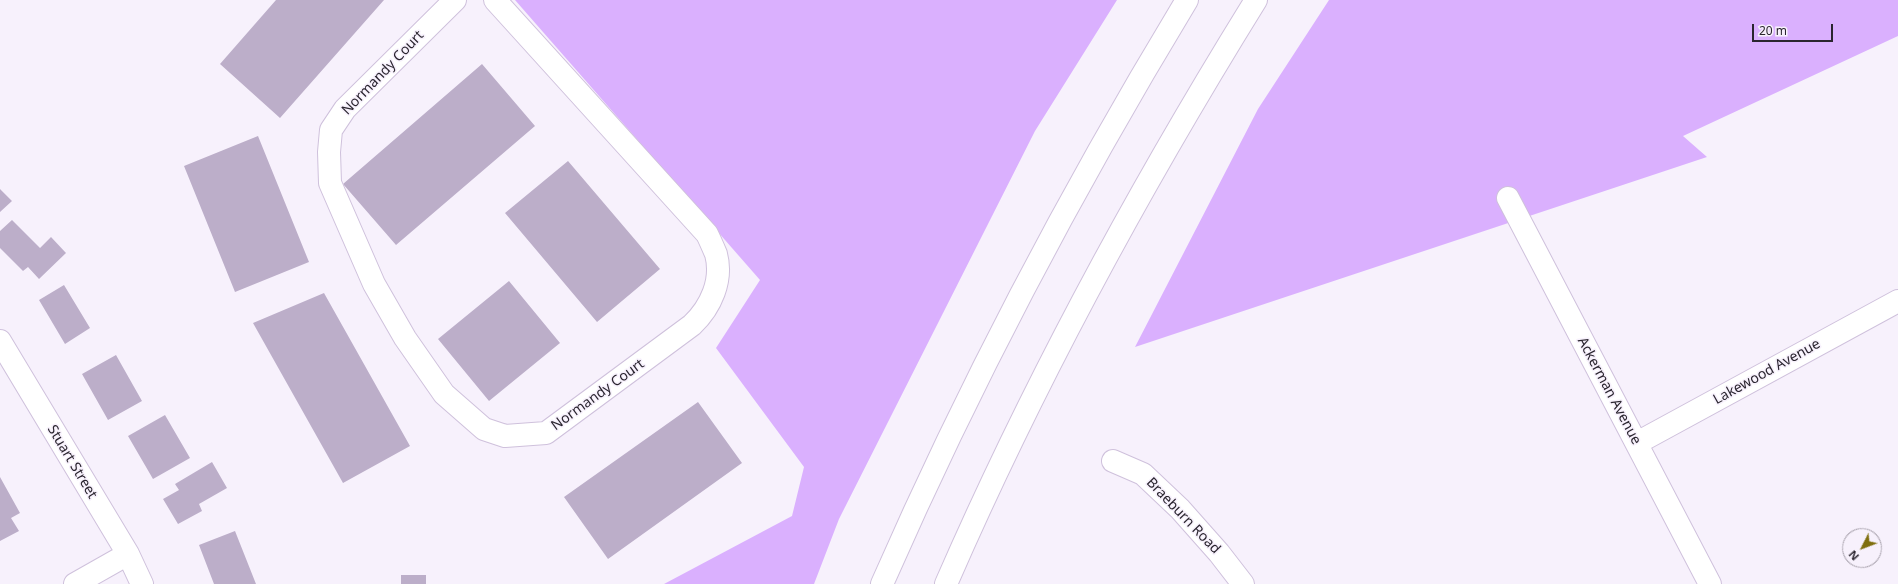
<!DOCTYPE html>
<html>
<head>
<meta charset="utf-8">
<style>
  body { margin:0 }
  #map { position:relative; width:1898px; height:584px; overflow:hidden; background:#f7f1fc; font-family:"Noto Sans",sans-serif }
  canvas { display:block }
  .north { position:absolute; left:1842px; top:528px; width:40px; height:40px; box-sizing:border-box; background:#f7f1fc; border:1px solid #a59faa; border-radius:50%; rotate:228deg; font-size:11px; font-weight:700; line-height:16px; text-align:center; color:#2a252f }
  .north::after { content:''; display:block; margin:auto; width:14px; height:18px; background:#7f6f0e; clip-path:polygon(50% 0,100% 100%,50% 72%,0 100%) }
  .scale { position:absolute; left:1752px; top:24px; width:81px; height:18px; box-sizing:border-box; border:2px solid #2a252f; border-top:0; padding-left:5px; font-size:12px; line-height:14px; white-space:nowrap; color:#2a252f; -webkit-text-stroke:3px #f7f1fc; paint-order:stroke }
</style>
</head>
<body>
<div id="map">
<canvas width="1898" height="584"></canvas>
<div class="north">N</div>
<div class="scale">20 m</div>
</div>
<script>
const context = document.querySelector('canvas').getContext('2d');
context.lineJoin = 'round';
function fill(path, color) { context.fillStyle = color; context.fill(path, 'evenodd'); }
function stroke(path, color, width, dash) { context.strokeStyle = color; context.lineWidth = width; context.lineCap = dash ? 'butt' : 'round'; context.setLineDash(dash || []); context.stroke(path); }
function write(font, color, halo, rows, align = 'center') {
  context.font = font + ' "Noto Sans",sans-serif'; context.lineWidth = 3; context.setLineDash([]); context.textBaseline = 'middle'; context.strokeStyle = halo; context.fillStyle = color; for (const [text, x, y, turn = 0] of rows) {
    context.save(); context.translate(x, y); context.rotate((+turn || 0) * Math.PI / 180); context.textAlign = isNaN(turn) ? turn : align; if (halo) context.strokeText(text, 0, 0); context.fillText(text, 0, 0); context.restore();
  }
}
fill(new Path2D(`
  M515,0H1117L1035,131L839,519L814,584H664L792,516L804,467L716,348L760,280Z
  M1329,0H1898V36L1683,136L1707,157L1135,347L1258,109Z`), '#dab0fe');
fill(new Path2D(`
  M276,0H384L280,118L220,64Z
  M482,64L535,126L396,245L343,184Z
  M258,136L309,262L235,292L184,166Z
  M568,161L660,269L597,322L505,213Z
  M0,189L12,201L0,212Z
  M12,220L40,248L51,237L66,253L39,279L28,267L23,271L0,248V231Z
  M509,281L560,343L489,401L438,339Z
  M64,285L90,328L65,344L39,300Z
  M324,293L410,446L343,483L253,323Z
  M116,355L142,401L108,420L82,374Z
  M698,402L742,463L608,559L564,497Z
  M165,415L190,458L153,479L128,436Z
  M212,462L227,488L199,504L202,511L178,524L163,499L179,490L175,484Z
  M0,477L20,513L11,518L19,531L0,541Z
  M235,531L256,584H214L199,545Z
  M401,575H426V584H401Z`), '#bcaec9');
const minor = new Path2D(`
  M455,0L345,109L331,130L329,152L330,183L374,284L405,338L444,394L484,429L505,436L546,433L692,325C711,307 723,280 716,254C713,247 710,240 707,234L495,0
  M1508,198L1710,584
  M0,341L128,554L142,584
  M1637,443L1898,301
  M1113,461L1143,474L1180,509L1219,553L1243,584
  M75,584L128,554`);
const trunk = new Path2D(`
  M882,584C970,383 1073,188 1187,0
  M946,584C1034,382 1140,187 1256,0`);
stroke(minor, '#cfc1dc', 24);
stroke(trunk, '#cfc1dc', 24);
stroke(minor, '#fff', 22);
stroke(trunk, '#fff', 22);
write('14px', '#2a252f', '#f7f1fc', [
  ["Normandy Court",383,73,-46],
  ["Lakewood Avenue",1767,372,-29],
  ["Ackerman Avenue",1609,391,62],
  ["Normandy Court",598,395,-36],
  ["Stuart Street",72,462,59],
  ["Braeburn Road",1183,516,46]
]);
</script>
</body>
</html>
